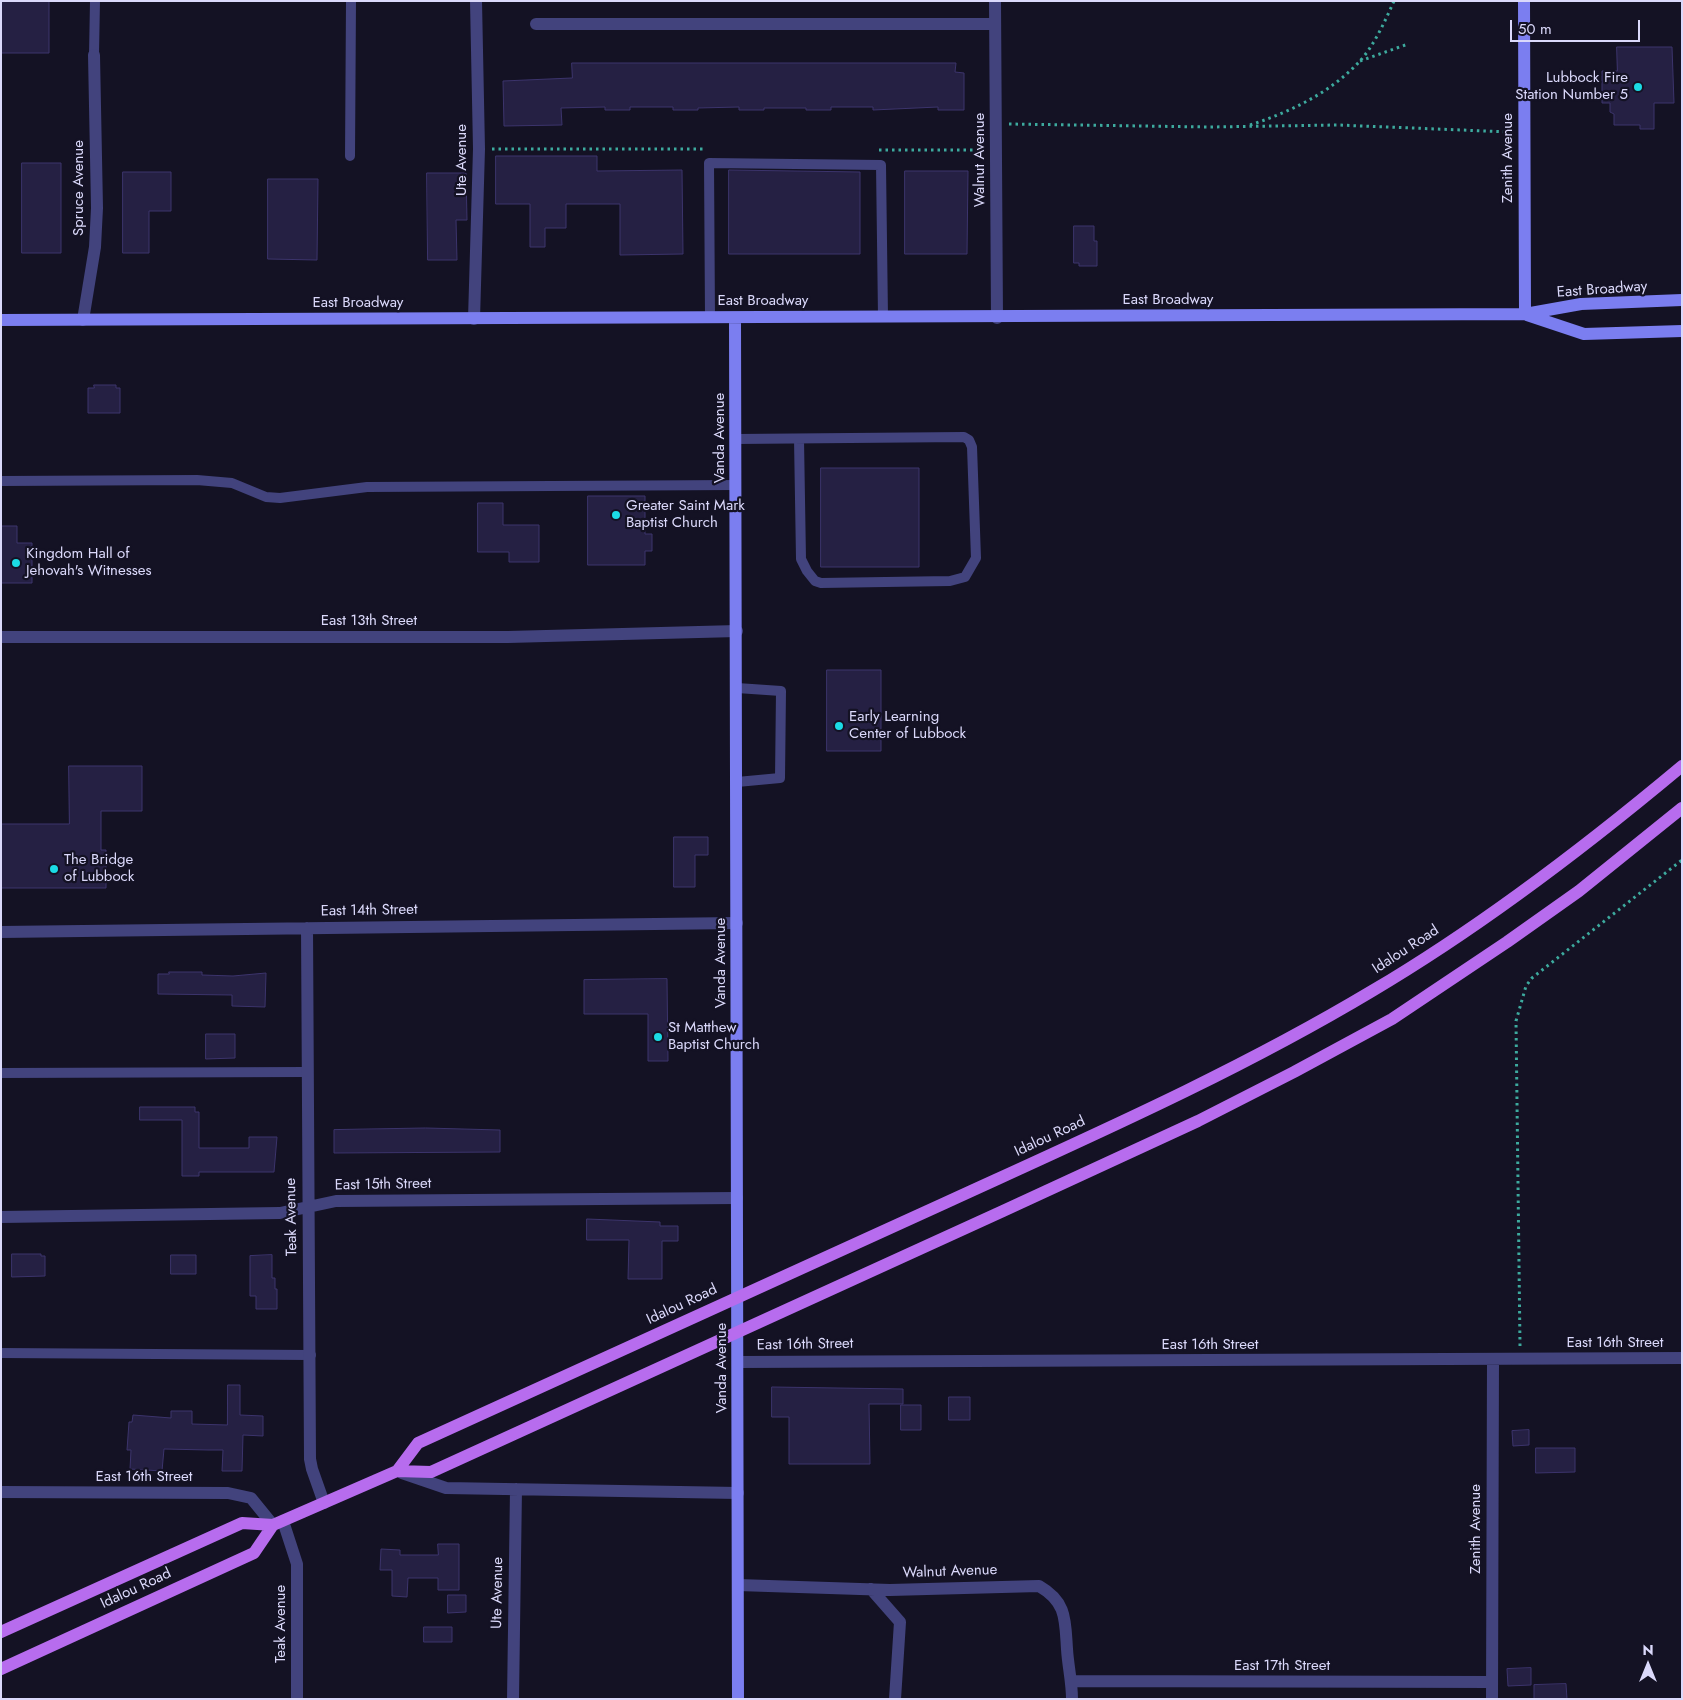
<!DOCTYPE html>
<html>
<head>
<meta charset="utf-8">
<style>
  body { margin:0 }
  #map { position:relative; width:1683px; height:1700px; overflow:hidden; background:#141224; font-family:Jost,sans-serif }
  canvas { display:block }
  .frame { position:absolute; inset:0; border:2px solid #dbd9fb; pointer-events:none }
  .north { position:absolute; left:1623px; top:1640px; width:50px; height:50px; -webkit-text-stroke:4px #141224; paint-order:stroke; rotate:0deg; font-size:14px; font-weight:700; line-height:20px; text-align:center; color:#dbd9fb }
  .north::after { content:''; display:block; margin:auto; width:18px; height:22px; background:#dbd9fb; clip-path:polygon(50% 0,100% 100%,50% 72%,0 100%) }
  .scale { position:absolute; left:1510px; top:20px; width:130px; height:22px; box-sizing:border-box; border:2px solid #dbd9fb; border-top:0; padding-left:6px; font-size:15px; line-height:18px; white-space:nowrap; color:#dbd9fb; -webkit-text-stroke:4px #141224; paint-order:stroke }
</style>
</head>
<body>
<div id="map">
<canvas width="1683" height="1700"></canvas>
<div class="frame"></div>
<div class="north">N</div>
<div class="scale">50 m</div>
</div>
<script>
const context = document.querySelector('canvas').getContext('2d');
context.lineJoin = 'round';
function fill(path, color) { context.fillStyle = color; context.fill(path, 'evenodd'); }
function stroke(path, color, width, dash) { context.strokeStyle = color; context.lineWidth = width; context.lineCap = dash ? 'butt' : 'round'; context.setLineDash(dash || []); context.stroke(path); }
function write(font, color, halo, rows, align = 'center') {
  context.font = font + ' Jost,sans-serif'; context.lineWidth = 4.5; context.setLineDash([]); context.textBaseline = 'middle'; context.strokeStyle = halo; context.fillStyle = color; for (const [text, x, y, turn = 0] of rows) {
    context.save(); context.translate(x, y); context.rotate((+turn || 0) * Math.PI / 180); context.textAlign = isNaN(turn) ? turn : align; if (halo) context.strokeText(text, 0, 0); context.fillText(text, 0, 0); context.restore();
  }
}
const building = new Path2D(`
  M1,1H49V53H1Z
  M1617,47H1672L1674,103H1654V129H1640V125H1614V114L1610,112V103H1602V71H1617Z
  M572,63H956L955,72L964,73V110H938V107L873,110V107H831V110H806V108H764V110H739V107L698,108V110H673V107H630V110H605V107L561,108L562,125L504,126L503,81L572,78Z
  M496,156H597V171L682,170L683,254L620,255V204H566V228H545V247H530V204H496Z
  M22,163H61V253H22Z
  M729,170L860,172V254H729Z
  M905,171H968L967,254H905Z
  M123,172H171V211H149V253H123Z
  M427,173H466L467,220H456L457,260H428Z
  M268,179H318L317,260L268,259Z
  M1074,226H1094V241H1097V266H1079V263H1074Z
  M94,385H116V388H120V413H88V388H94Z
  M821,468H919V567H821Z
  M588,496H645V534H652V551H645V565H588Z
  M478,503H503V525H539V562H509V552H478Z
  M1,526H17V543H32V583H1Z
  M827,670H881V751H827Z
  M69,766H142V811H101V850H106V888H1V824H69Z
  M674,837H708V855H695V887H674Z
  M169,972H202V975L233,976L266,973L265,1007L232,1006V995L158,994V974H169Z
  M667,979L668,1061H648V1014H584V980Z
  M206,1034H235V1058L206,1059Z
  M140,1107H195V1112H199V1148H249V1137H277L274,1172H199V1176H182V1120H140Z
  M426,1128L500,1130V1152L334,1153V1130Z
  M587,1219L660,1222V1226H678V1241H662V1279H628L629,1240H587Z
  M12,1254H41V1256H45V1276L12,1277Z
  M171,1255H196V1274H171Z
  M272,1255V1278H275V1289H277V1309H256V1296H250V1256Z
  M228,1385H240V1415L263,1416V1436L243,1435L242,1471H222L223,1450H208L164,1449L162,1471L130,1469L131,1450H127L129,1422H132L133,1415L171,1418V1411H192V1424L227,1425Z
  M772,1387L903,1389V1404H869L870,1464H789V1417H772Z
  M949,1397H970V1420H949Z
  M901,1405H921V1430H901Z
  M1529,1430V1445L1513,1446L1512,1431Z
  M1536,1448H1575V1472L1536,1473Z
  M438,1544H459V1590H438V1578H408L407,1597L392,1596V1570H380L381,1549L400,1550V1555H438Z
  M448,1595H466V1612L448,1613Z
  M424,1627H452V1642H424Z
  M1531,1668V1685L1508,1686L1507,1669Z
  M1566,1684L1567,1699H1534V1685Z`);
fill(building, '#252043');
stroke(building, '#3c346c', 1);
stroke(new Path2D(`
  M1360,61L1408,44
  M1009,124L1209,127L1338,125L1510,132
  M1250,125C1290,112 1330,93 1359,62C1374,46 1385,21 1394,1
  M492,149H706
  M879,150H983
  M1520,1346L1516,1021L1526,986L1532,978L1682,860`), '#3daa9e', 3, [2.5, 4]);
stroke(new Path2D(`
  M94,55L95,1
  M350,156L351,1
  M710,318L709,163L881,165L883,317
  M736,439C812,438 888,438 964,437L969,440L972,447L976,558L965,577L950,581L821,583L815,581L807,571L801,559L799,439
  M1,481L197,480L232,483L266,497L280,498L367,487L736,485
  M737,688L781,691L780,778L737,782
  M1,1073L307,1072
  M1,1353L311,1355`), '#42437d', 10);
stroke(new Path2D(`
  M995,1L997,318
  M536,24H995
  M474,319L479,149L476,1
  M83,320L95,247L97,208L94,55
  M1,637H508L737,631
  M307,928L310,1459L312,1469L324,1503
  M1,932L737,923
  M1,1217L280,1213L336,1201L737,1198
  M738,1362L1682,1358
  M402,1473L446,1488L738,1493
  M1,1492L228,1493L251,1498L273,1525
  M283,1521L297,1564V1699
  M738,1585L890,1590L1039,1586C1067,1602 1065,1620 1067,1649C1068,1666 1072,1682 1072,1699
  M871,1589L900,1622L895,1699
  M1072,1681L1492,1682
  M513,1699L516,1489
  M1492,1699L1493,1359`), '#42437d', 12);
stroke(new Path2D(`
  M1524,1L1525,314
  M1527,315L1584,334L1682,331
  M735,318L738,1699
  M1,320L1525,314L1581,304L1682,300`), '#7b7ef0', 12);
stroke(new Path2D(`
  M397,1471L418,1443C594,1363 769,1283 945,1203C1089,1137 1235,1073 1372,991C1482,926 1584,848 1682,766
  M1,1632L242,1523L273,1525L397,1471L431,1472L1003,1211L1198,1121L1294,1072L1392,1019L1507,942L1579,891L1682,808
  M1,1669L254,1553L273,1525`), '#b76cee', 12);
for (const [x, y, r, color] of [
  [1638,87,5,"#1bdbe5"],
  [616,515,5,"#1bdbe5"],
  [16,563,5,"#1bdbe5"],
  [839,726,5,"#1bdbe5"],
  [54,869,5,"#1bdbe5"],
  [658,1037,5,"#1bdbe5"]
]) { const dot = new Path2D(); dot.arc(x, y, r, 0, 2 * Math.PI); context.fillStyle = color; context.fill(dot); stroke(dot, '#141224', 2); }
write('15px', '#dbd9fb', '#141224', [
  ["Lubbock Fire",1628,78,"right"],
  ["Station Number 5",1628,95,"right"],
  ["Greater Saint Mark",626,506],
  ["Baptist Church",626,523],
  ["Kingdom Hall of",26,554],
  ["Jehovah's Witnesses",26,571],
  ["Early Learning",849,717],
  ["Center of Lubbock",849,734],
  ["The Bridge",64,860],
  ["of Lubbock",64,877],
  ["St Matthew",668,1028],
  ["Baptist Church",668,1045]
], 'left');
write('15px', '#dbd9fb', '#141224', [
  ["Zenith Avenue",1508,158,-90],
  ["Ute Avenue",462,160,-90],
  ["Walnut Avenue",980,160,-90],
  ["Spruce Avenue",79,188,-90],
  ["East Broadway",1602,290,-4],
  ["East Broadway",1168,300],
  ["East Broadway",763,301],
  ["East Broadway",358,303],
  ["Vanda Avenue",720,438,-90],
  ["East 13th Street",369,621],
  ["East 14th Street",369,911,-1],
  ["Idalou Road",1406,950,-33],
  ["Vanda Avenue",721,963,-90],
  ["Idalou Road",1050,1137,-25],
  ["East 15th Street",383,1185,-1],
  ["Teak Avenue",292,1217,-91],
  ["Idalou Road",682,1305,-25],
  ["East 16th Street",1615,1343],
  ["East 16th Street",805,1345,-1],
  ["East 16th Street",1210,1345],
  ["Vanda Avenue",722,1368,-90],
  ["East 16th Street",144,1477],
  ["Zenith Avenue",1476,1529,-90],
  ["Walnut Avenue",950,1572,-2],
  ["Idalou Road",136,1589,-25],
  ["Ute Avenue",498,1593,-89],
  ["Teak Avenue",281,1624,-90],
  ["East 17th Street",1282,1666]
]);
</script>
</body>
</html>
